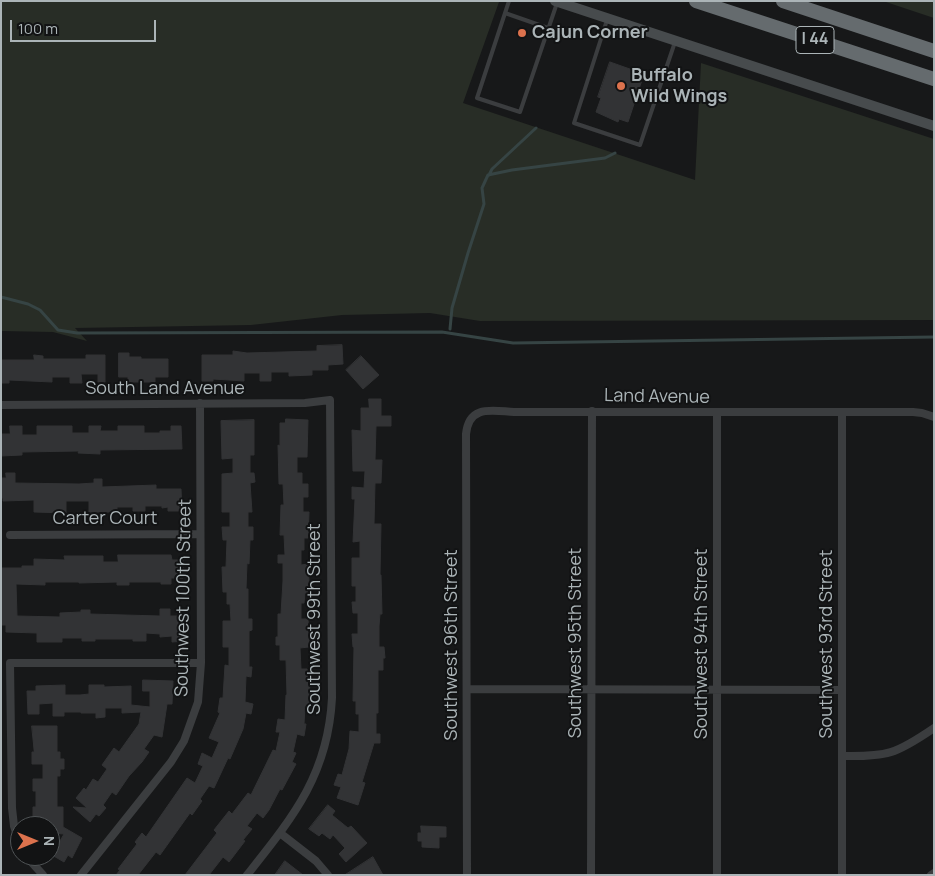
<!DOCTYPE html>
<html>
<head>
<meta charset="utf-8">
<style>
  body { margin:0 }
  #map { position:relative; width:935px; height:876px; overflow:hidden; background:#171819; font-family:Manrope,sans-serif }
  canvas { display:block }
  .frame { position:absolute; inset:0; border:2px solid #abb4b7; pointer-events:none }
  .north { position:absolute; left:10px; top:816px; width:50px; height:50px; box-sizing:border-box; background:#121314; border:1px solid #4f5355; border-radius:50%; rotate:90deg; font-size:14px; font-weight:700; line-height:20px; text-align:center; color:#abb4b7 }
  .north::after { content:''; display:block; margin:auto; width:18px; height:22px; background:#dc724d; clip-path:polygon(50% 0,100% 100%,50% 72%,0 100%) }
  .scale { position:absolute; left:10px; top:20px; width:146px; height:22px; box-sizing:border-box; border:2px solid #abb4b7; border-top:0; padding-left:6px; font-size:15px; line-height:18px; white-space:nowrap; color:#abb4b7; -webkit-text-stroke:4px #121314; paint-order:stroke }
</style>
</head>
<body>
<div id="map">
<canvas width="935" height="876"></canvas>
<div class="frame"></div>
<div class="north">N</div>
<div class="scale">100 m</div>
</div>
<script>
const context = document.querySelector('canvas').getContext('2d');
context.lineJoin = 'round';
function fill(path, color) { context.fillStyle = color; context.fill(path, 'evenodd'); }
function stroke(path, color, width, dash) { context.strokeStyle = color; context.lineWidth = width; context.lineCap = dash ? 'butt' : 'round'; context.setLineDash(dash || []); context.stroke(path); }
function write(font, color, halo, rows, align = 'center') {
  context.font = font + ' Manrope,sans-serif'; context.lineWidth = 4; context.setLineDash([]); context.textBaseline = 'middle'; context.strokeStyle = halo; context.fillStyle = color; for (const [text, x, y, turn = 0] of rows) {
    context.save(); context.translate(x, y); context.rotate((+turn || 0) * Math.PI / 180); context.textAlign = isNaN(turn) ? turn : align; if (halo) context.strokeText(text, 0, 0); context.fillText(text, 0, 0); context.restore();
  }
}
fill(new Path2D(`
  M1,1L499,2L463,103L695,180L701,63L934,139V320L480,321L430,313L342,315L251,325L75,328L87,341L53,332L1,331Z
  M883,1H934V18Z`), '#282d26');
stroke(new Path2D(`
  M489,175L492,169L536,128
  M1,297L28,304L40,310L58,330L77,333L442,332L513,343L934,337
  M450,329L452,308L468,253L484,204L482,188L488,175L512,170L605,158L615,153`), '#364444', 3);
const building = new Path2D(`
  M610,62L644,74L628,122L619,119L618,122L596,112L601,98L598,97Z
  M342,345L343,364L328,365V370H312V375L289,376V372H271V381H260V373H244V381L213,379V381H202V355H233V351L247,353L317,351V346Z
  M119,353H129V357H141V359H168V377H155V382H128V377H119Z
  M34,355L43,356V359H86V355H105V382H98V374H81L82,383H70V377H52V382L9,380V383H1V360H34Z
  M361,356L379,375L363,389L346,370Z
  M369,399H381V416H391V426H376L375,460H382L381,483H375L374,524H381L380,575H381L382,614H380L379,626V647H384L385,658H383V670H378V713H376V734H380V743H374L362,782L365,783L358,805L337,798L341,787L334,785L338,774L342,775L349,749L350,731L359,732V714H356V701H353L354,647H353L352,634H358V613H353L352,602H356V586H352V558H360V541L353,542L355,499H352V487L364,488L365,471H353L352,430L361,431V408H369Z
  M286,419L308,420L307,457H297V473H302V484H308V497H303V512H309L308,538H304V550H301V565L308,564L309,581V593H305L304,603H301V619H308L309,636V647L300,648L301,669H307L308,678H310L309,706H305L304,724H306L304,736L297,734L293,752L296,753L292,762L296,764L282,790L280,789L269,810L263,818L257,813L247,826L252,829L243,840L245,841L229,862L223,857L209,875H185L217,833L214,830L229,811L232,814L248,793L251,795L273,750L276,751L280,732H276L278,719L285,720L286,695H287L286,660H280V645H276V637H278V614H281L283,581V563H278V555H285L284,535H280L281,505H284L283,484H279L278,445L280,446V423H285Z
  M254,420V455H250V473H254L255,482L250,483L252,512H248V527H253V540H250L249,564L247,563L246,589H248V619H252V630L249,631V667H252L251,677L246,676L245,702L253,704L251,714L246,713L243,729L230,759L228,758L214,788L209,786L200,799L202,801L192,815L190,813L160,855L156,852L138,875H116L120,870L118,869L137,844L135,842L142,833L146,837L187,778L195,783L203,766L198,764L202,753L212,758L219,742L209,738L220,713L218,712L220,698H223L225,665L229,666V647H223V621H231L230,604H227V592H223L222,567H226L227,540H223L222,527H230V512H222V474L233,473V458L222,459L221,421Z
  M10,426H22V435H37V426H72V433H89V426H101L100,431H118V426H144V433H160V431H171V426H181L182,449L100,450V454L78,453L79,451L22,452V455L1,456V434H10Z
  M6,473H15V483L79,484L94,483V479H102V487L156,485V489H181L182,511H168V507L162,508V506H145V511H133V507H117V512H89V501H66V513L34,512V500L3,501V498H1V478H6Z
  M118,555H171L172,560H183V578H171V584H161V582H129V585H117V582L79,583V582H45V585L16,584L17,616L60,617V613L81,612V610H90V614L160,616V609H170V616H184L185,641L172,642V636L160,637V634L146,633V641H133V639H95V641H82V638H62V642H37V633L6,632V625H1V568H22V566H34V559L65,560L64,556H103V562H118Z
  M143,680L173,681L172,704H167L162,737L154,735L144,749L149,752L142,762L129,776L116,795L112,792L103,805L106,808L99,816L96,814L90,822L73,807L87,808L76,798L84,788L86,790L93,779L98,782L107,769L102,765L114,748L119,752L139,724L141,712L122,713V708H105V717L96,718V713H81V712H64V716H53V703L39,704V714H28L27,691H36V686L65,685V695H80L89,694V685H104V687L131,686V705L150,707V691H143Z
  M32,726H57V752H60V759H64V769H60V776H57V807H63V827L82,838L72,858L68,855L64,862L52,855L64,834L50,833V826H42L43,818L33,817V807H36V791H33V779H43V764H32V752H34Z
  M328,805L335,811L332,815L348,828L351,826L367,843L346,862L339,854L345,848L333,835L330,839L322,833L319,836L309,829Z
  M421,826L446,827V837H439V848L422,847V841H418V833H421Z
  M373,857L383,875H345Z
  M285,861L303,875H275Z`);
fill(building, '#323335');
stroke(building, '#323335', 1);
stroke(new Path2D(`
  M509,1L477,98L520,112L557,3
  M505,13L548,28
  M607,20L574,123L640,145L675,42`), '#3b3d3f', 4);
stroke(new Path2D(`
  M1,405L305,403L330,400L332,698C328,775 293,817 247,875
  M717,413V875
  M10,535L200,534
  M467,689L842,690
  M842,756C887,757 896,754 934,728
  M280,833L316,861L328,875
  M20,845L14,826L12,808L10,663H201
  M26,856L43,875
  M81,875L171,762L184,741L198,702L201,663L200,403
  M467,875L466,434C469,404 493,411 514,412H913L922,413L934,417
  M591,875L592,411
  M842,875V413
  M931,875L934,873`), '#3b3d3f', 8);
stroke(new Path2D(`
  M555,1L934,126`), '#474b4d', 10);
stroke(new Path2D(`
  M696,1L934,79
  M783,1L934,51`), '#656b6e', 14);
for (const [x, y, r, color] of [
  [522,33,5,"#dc724d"],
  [621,86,5,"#dc724d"]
]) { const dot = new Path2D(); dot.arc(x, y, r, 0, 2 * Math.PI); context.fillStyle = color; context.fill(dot); stroke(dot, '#121314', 2); }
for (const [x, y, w] of [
  [815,40,38]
]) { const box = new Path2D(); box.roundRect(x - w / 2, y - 13.5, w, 27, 4); context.fillStyle = '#121314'; context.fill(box); stroke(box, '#abb4b7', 1); }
write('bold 16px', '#abb4b7', null, [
  ["I 44",815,40]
]);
write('bold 18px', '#abb4b7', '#121314', [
  ["Cajun Corner",532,33],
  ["Buffalo",631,76],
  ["Wild Wings",631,97]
], 'left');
write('18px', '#abb4b7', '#121314', [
  ["South Land Avenue",165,389],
  ["Land Avenue",657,397,1],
  ["Carter Court",105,519],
  ["Southwest 100th Street",184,598,-89],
  ["Southwest 99th Street",315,619,-90],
  ["Southwest 95th Street",576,643,-90],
  ["Southwest 94th Street",702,644,-90],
  ["Southwest 93rd Street",827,644,-90],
  ["Southwest 96th Street",452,645,-90]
]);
</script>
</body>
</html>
